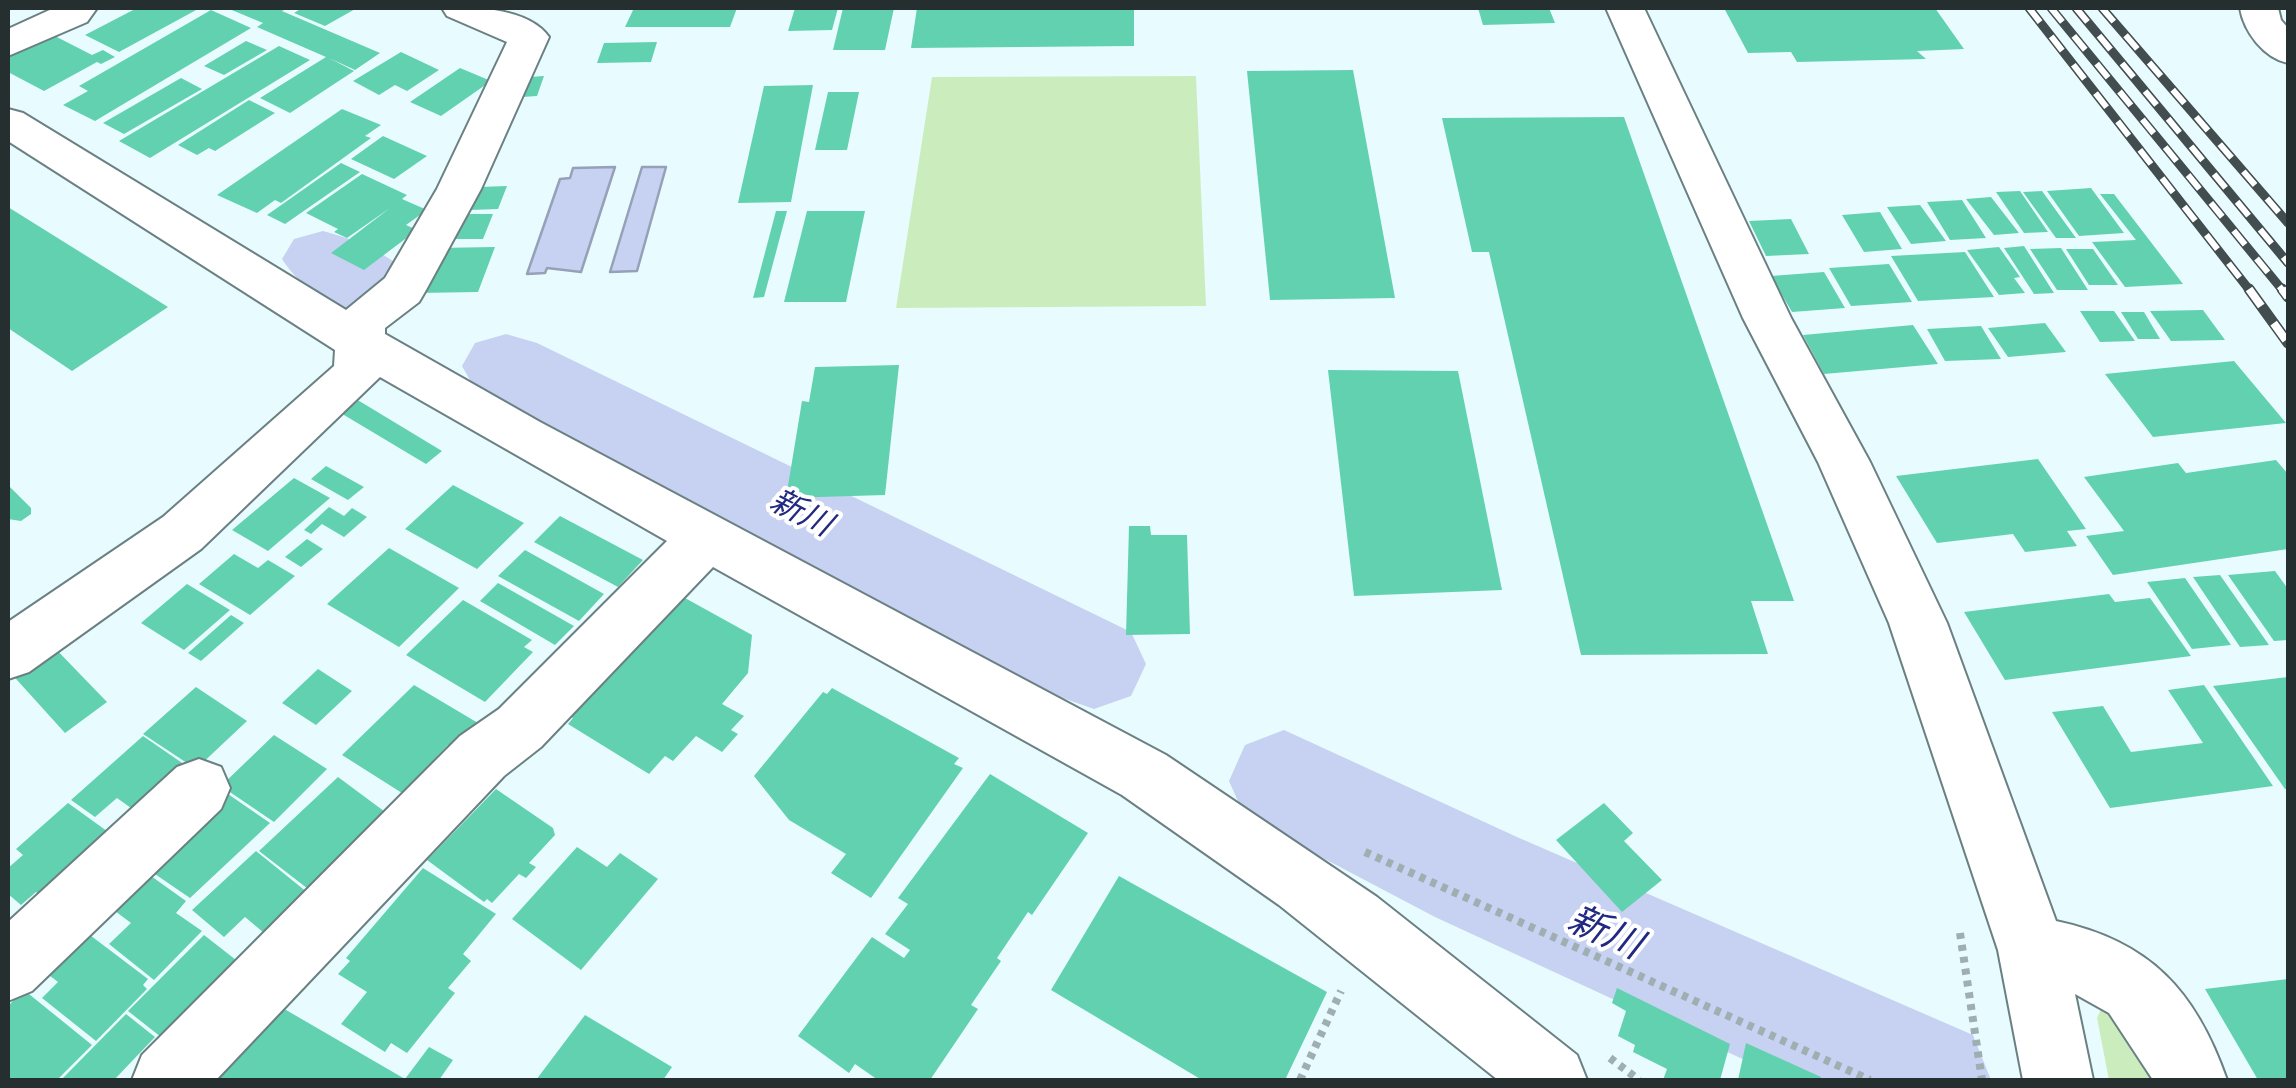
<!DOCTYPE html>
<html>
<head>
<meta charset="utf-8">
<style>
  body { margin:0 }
  #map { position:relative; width:2296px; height:1088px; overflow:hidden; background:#e8fcff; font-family:Jost,sans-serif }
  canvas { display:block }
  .frame { position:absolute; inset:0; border:10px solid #252f30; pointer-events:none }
</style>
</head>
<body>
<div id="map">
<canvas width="2296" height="1088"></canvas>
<div class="frame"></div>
</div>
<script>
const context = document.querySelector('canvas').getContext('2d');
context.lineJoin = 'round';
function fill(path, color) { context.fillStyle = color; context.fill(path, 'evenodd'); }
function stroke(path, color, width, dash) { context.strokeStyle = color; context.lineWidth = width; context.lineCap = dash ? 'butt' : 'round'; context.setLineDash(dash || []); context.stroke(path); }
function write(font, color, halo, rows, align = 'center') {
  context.font = font + ' Jost,"Noto Sans JP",sans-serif'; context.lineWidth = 8; context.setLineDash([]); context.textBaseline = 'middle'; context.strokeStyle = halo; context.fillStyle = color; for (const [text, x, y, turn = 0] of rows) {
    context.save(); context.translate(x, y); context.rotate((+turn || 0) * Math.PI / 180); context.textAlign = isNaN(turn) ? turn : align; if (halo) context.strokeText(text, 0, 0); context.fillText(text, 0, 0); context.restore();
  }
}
fill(new Path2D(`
  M1196,76L1206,306L896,308L932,77Z
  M2107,1008L2121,1015L2156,1080H2109L2097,1018L2101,1009Z`), '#cbedbe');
const water = new Path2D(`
  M615,167L581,272L547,268L545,273L527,274L560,179L570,178L573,168Z
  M642,167H666L637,271L610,272Z`);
fill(water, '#c7d1f1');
stroke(water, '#96a0b7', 2.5);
fill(new Path2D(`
  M323,231C360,241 401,257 421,291L409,312C399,315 386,321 377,320C343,317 299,287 282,259L294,239Z
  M506,334L537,343L1131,632L1146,664L1131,696L1094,709L1057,696L475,389L462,366L475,343Z
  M1284,730L1517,837L1973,1035L1991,1080H1788L1435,917L1245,817L1229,781L1245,745Z`), '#c7d1f1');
fill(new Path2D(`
  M137,8H194L198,9L119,52L85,35Z
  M227,8H288L282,11L380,53L355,70L329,58L354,71L290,113L260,98L326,57L257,27L263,23Z
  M302,8H357L325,26L294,13Z
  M634,8H737L730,27H625Z
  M795,8H838L832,30L788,31Z
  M843,8H894L885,50H833Z
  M917,8H1134V46L911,48Z
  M1478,8H1549L1555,23L1483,25Z
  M1724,8H1935L1964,49L1917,51L1926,59L1797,62L1791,52L1748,53Z
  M211,10L251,28L95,121L63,105L88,91L79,86Z
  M47,32L92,55L103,50L115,57L101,64L97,62L44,91L8,72V52Z
  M246,41L267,50L224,75L204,66Z
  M657,42L651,62L597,63L604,43Z
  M279,46L310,60L150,158L119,141Z
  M401,52L439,70L407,91L395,85L379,95L353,81Z
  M460,68L491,81L441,116L410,102Z
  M1353,70L1395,298L1270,300L1247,71Z
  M544,76L537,96L522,97L529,77Z
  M181,78L202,89L124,134L103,123Z
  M813,85L791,202L738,203L764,86Z
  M828,92H859L847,150H815Z
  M249,100L275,113L215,151L209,148L197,155L178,145Z
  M342,109L381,125L365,136L371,138L281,203L275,200L257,213L217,195Z
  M1624,117L1794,601H1751L1768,654L1581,655L1489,252H1472L1442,118Z
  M383,136L427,156L394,179L351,159Z
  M341,163L360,172L285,224L267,215Z
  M362,174L407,195L402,199L427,210L406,225L417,230L364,270L331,253L390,208L347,238L334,232L338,229L306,213Z
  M507,186L498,209L470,210L479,187Z
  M2091,188L2124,233L2079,236L2047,191Z
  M2020,191L2048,232L2024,233L1996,192Z
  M2042,191L2076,238H2056L2023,192Z
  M2100,194H2114L2183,284L2125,287L2092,242L2136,240Z
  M1991,197L2019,233L1994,235L1966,199Z
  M1962,200L1986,238L1950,240L1927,202Z
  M1920,205L1946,241L1911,244L1887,207Z
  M8,207L141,290L168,307L72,371L8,328Z
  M776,211H787L764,297L753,298Z
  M807,211H865L846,302H784Z
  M1880,212L1902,249L1864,252L1842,215Z
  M462,214H493L483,239H451Z
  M1791,219L1809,254L1766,256L1749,221Z
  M2024,246L2054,293L2034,294L2004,248Z
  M495,247L478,292L416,293L435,248Z
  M1999,247L2020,277L2014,278L2025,293L1999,295L1967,250Z
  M2061,248L2088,290H2057L2030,249Z
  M2066,249H2093L2118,285H2089Z
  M1965,252L1994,297L1918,301L1891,256Z
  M1889,264L1912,302L1851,306L1829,268Z
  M1824,272L1845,308L1792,312L1771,276Z
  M2203,310L2225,340L2171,341L2150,311Z
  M2080,311H2114L2135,341L2100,342Z
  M2121,312H2144L2160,339H2138Z
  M2045,323L2066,352L2008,357L1988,328Z
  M1913,325L1938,364L1824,374L1803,335Z
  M1981,326L2001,359L1945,361L1927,329Z
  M2234,361L2286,423L2153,437L2105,374Z
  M899,365L885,495L786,498L802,401L809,402L815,367Z
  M1328,370L1458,371L1502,590L1354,596Z
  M351,396L442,451L426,464L334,409Z
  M2038,459L2086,529L2067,531L2077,546L2025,552L2013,534L1937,543L1896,476Z
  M2276,460L2288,474V549L2113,575L2086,536L2124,531L2084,477L2178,463L2186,473Z
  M326,466L364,487L348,500L311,479Z
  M294,478L330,498L268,551L232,530Z
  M8,485L31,508V514L21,521L8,519Z
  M453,485L524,523L477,569L405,529Z
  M329,507L344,516L352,508L367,517L344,537L322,524L311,534L304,530Z
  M560,516L643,560L618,587L534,542Z
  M1129,526H1150L1151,535H1187L1190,634L1126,635Z
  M307,539L323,549L301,567L285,557Z
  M389,548L459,588L399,647L327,604Z
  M525,550L604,594L579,621L498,576Z
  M234,554L258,568L268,560L295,576L250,615L199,584Z
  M2275,571L2288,589V640L2274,641L2228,575Z
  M2220,575L2269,645L2240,647L2193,577Z
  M2185,578L2231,645L2192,649L2147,582Z
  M498,583L574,626L555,645L480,601Z
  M187,584L230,610L184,650L141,623Z
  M2109,594L2115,602L2150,598L2191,656L2005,680L1964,612Z
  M685,598L752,635L748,673L722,704L744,716L731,730L738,734L722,752L696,736L673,761L665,756L649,774L568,724L573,718L565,713L671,599L679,604Z
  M463,600L532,640L524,647L533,652L485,702L406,655Z
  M231,615L244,623L201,661L188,653Z
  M49,642L107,702L65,733L8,670Z
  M318,669L352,691L316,725L282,703Z
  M2288,677V789H2285L2213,686Z
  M414,685L478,723L454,749L448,745L402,793L342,755Z
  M2204,685L2273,786L2110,808L2052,712L2103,706L2131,752L2203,743L2168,690Z
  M196,687L247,721L196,769L143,734Z
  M832,688L959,758L954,764L963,768L871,898L831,873L846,854L789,820L754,776L823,692L827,694Z
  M274,735L327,769L274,822L221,786Z
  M143,736L188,767L138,813L117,798L95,817L71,800Z
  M990,774L1088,833L1032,915L1028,912L997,958L1001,961L971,1005L978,1009L930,1080H878L855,1064L849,1073L798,1036L872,937L904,958L910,950L885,934L908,904L898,898Z
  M338,777L400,823L312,892L259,851Z
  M496,789L553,828L555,835L529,863L536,867L526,878L519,874L492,903L487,899L484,902L427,860Z
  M228,794L270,823L190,898L149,870Z
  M68,803L118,839L51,902L36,892L21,905L8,894V868L23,855L16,849Z
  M1604,803L1633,833L1624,841L1662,880L1622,912L1556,840Z
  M577,847L607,867L620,853L658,879L581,970L512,919Z
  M256,851L318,901L276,943L245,917L224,937L192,910Z
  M423,868L496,914L463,954L471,961L448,988L455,993L407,1053L391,1043L385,1052L341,1024L367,992L338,974L350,961L346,958Z
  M144,871L186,901L176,913L202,931L154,980L109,944L131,923L107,905Z
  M1119,876L1327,992L1285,1080H1202L1051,990Z
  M78,926L148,979L143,985L147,989L96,1041L42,998L58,982L37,966Z
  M204,935L236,960L161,1037L128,1011Z
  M2288,979V1080H2258L2205,989Z
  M1617,988L1730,1044L1720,1080H1663L1667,1069L1633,1052L1635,1045L1618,1036L1626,1011L1612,1003Z
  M24,990L92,1045L57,1080H8V1006Z
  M274,1003L405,1079L429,1047L453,1060L439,1080H202L260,1011Z
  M126,1014L155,1037L114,1080H61Z
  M585,1015L672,1067L663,1080H536Z
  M1746,1043L1821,1077L1820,1080H1738Z`), '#62d1b0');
const minor = new Path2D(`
  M54,8H97L87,22L8,56V29Z
  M442,8C473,6 529,8 549,37L481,189L426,290L419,302L385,328V334L540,422L1166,755L1377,897L1577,1055L1587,1080H1498L1279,905L1122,795L713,567L541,747L504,776L216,1080H132L142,1055L460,736L499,709L667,541L380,377L201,549L29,672L8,679V622L163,517L334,366L335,350L8,141V109L23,113L346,310L385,278L437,189L507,42L447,16Z
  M1606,8H1644L1791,318L1870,462L1947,623L2056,921C2150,941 2196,991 2227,1080H2153L2109,1013L2075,994L2093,1080H2023L1998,950L1889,623L1818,462L1743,318Z
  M2240,8H2278L2281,20L2288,28V63C2264,58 2244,32 2240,8Z
  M199,759L221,767L230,788L221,809L32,991L8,1001V922L177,767Z`);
stroke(minor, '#6a8083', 4);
stroke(new Path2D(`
  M1365,852L1870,1080
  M1960,933L1982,1080
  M1610,1058L1639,1080
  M1300,1080L1341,991`), '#9eaeb1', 8, [6, 6]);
fill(minor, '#fff');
const railFar1 = new Path2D(`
  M2029,8L2251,292
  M2051,8L2284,292
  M2076,8L2288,263
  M2102,8L2288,223`);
const rail = new Path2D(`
  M2249,289L2288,343
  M2282,289L2288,297`);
stroke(railFar1, '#414d4e', 9);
stroke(rail, '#414d4e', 11);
stroke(railFar1, '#fff', 6, [18]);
stroke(rail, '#fff', 8, [21]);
write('italic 32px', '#212a80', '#fff', [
  ["新川",800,515,27]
]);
write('italic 38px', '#212a80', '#fff', [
  ["新川",1604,935,24]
]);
</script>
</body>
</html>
